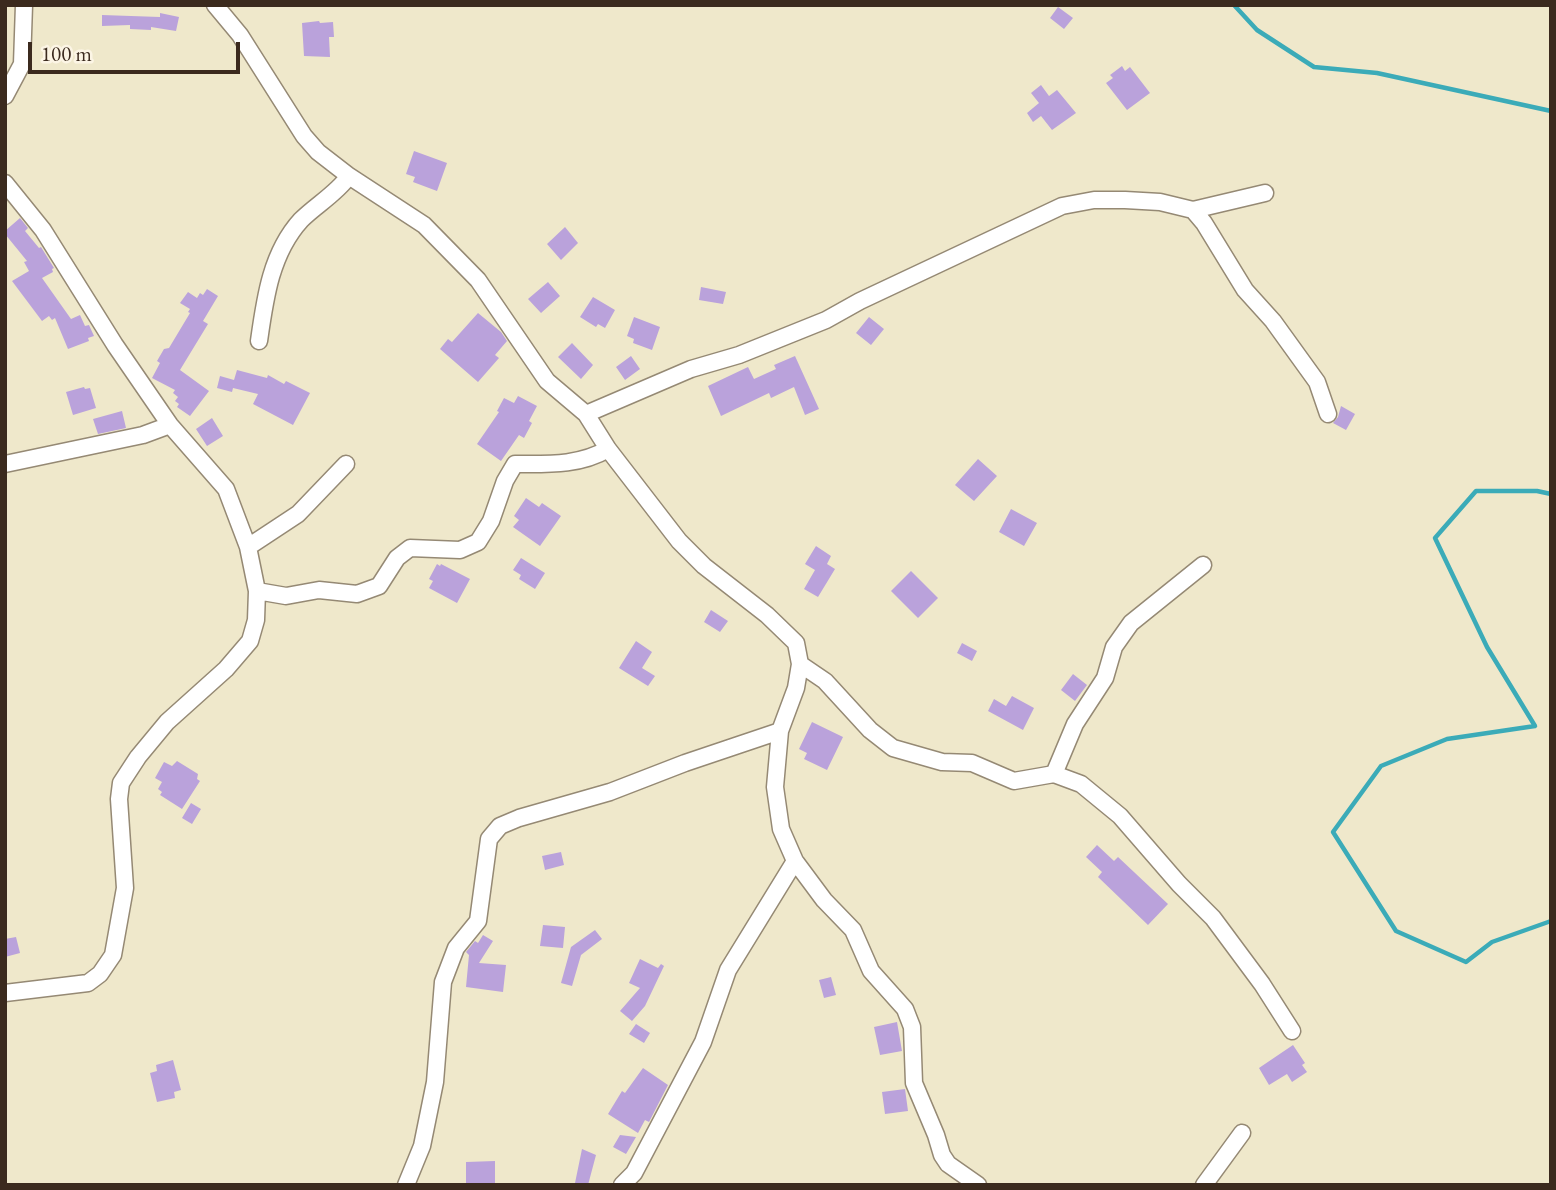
<!DOCTYPE html>
<html>
<head>
<meta charset="utf-8">
<style>
  body { margin:0 }
  #map { position:relative; width:1556px; height:1190px; overflow:hidden; background:#efe8cb; font-family:"EB Garamond",serif }
  canvas { display:block }
  .frame { position:absolute; inset:0; border:7px solid #3b2a1e; pointer-events:none }
  .scale { position:absolute; left:28px; top:42px; width:212px; height:32px; box-sizing:border-box; border:4px solid #3b2a1e; border-top:0; padding-left:9px; font-size:21px; line-height:24px; white-space:nowrap; color:#3b2a1e; -webkit-text-stroke:5px #fcf5e5; paint-order:stroke }
</style>
</head>
<body>
<div id="map">
<canvas width="1556" height="1190"></canvas>
<div class="frame"></div>
<div class="scale">100 m</div>
</div>
<script>
const context = document.querySelector('canvas').getContext('2d');
context.lineJoin = 'round';
function stroke(path, color, width, dash) { context.strokeStyle = color; context.lineWidth = width; context.lineCap = dash ? 'butt' : 'round'; context.setLineDash(dash || []); context.stroke(path); }
function fill(path, color) { context.fillStyle = color; context.fill(path, 'evenodd'); }
stroke(new Path2D(`
  M1234,5L1257,30L1314,67L1377,73L1551,111
  M1551,494L1537,491H1476L1435,538L1487,647L1535,726L1447,739L1381,766L1333,832L1396,931L1466,962L1492,942L1551,921`), '#3babb8', 4.5);
fill(new Path2D(`
  M1058,7L1073,18L1064,29L1050,18Z
  M160,13L179,17L176,31L151,27V30L130,29V25L102,26V15L160,17Z
  M319,21L320,23L333,22L334,37H329L330,57L304,56L302,23Z
  M1122,66L1125,71L1130,67L1150,93L1127,110L1106,83L1113,78L1110,75Z
  M1041,85L1049,96L1057,90L1076,113L1052,130L1041,116L1033,122L1027,113L1039,103L1031,93Z
  M414,151L447,163L437,191L413,182L415,177L406,174Z
  M20,218L28,228L25,231L39,248L41,247L54,268L52,269L53,272L42,278L71,319L80,315L85,326L89,325L94,336L88,338L89,341L68,349L55,318L52,320L49,316L42,321L12,281L29,271L24,262L27,261L5,234V231Z
  M565,227L578,243L561,260L547,244Z
  M548,282L560,296L541,313L528,299Z
  M701,287L726,292L723,304L699,300Z
  M207,289L218,296L203,321L208,324L180,370L209,391L190,416L177,407L179,404L175,401L178,397L173,393L175,390L152,378L160,363L157,361L164,349L169,348L190,313L188,312L190,309L180,303L188,292L197,298L200,293L203,295Z
  M593,297L615,310L605,328L598,324L596,327L580,317Z
  M478,313L501,332L507,341L495,355L499,358L478,382L440,349L448,339L452,342Z
  M634,317L660,327L652,350L633,343L634,339L627,336Z
  M869,317L884,329L871,345L856,333Z
  M572,343L593,365L581,379L558,357Z
  M631,356L640,369L625,380L616,367Z
  M795,356L819,409L805,415L794,387L771,398L769,393L721,416L708,386L748,367L754,379L776,369L774,365Z
  M237,370L267,378L268,375L284,384L286,381L310,393L293,425L253,404L258,394L233,388L232,392L217,388L220,376L234,380Z
  M84,387L85,389L90,388L96,408L73,415L66,392Z
  M518,396L537,406L529,421L532,423L524,438L519,435L501,461L477,444L499,412L497,411L504,398L514,403Z
  M1341,406L1355,414L1346,430L1333,423L1338,417Z
  M122,411L126,428L98,434L93,419Z
  M212,418L223,436L207,446L196,429Z
  M978,459L997,476L974,501L955,485Z
  M526,498L539,507L542,503L561,516L540,546L513,527L519,520L514,516Z
  M1011,509L1037,523L1024,546L999,532Z
  M816,546L831,556L827,564L835,569L818,597L804,589L815,570L805,564Z
  M521,558L545,573L535,589L519,579L521,575L513,570Z
  M437,564L440,566L441,564L470,579L457,603L429,588L433,581L429,579Z
  M911,571L938,598L918,618L891,591Z
  M711,610L728,621L720,632L704,622Z
  M636,641L652,652L642,668L655,676L648,686L619,668Z
  M962,643L977,651L972,661L957,653Z
  M1073,674L1087,685L1075,701L1061,690Z
  M1012,696L1034,708L1023,730L988,711L994,699L1006,706Z
  M812,722L843,737L827,770L804,759L807,753L799,749Z
  M177,761L198,774L197,779L200,781L182,809L160,795L162,792L158,789L162,782L155,778L164,762L172,766Z
  M191,803L201,809L192,824L182,818Z
  M1097,845L1114,861L1118,857L1168,904L1148,925L1098,877L1102,872L1086,857Z
  M561,852L564,865L545,870L542,856Z
  M543,925L565,927L563,948L540,946Z
  M595,930L602,939L581,955L572,986L561,983L571,947Z
  M483,935L493,941L479,963L506,965L503,992L466,987L469,955L466,952L475,941L478,943Z
  M16,937L20,953L5,957V939Z
  M640,959L658,968L661,964L664,966L645,1006L632,1021L620,1011L640,988L629,983Z
  M831,977L836,995L824,998L819,980Z
  M897,1022L902,1051L880,1055L874,1027Z
  M636,1024L650,1033L644,1043L629,1034Z
  M1293,1045L1305,1063L1302,1065L1307,1072L1292,1082L1287,1074L1269,1085L1259,1068Z
  M173,1060L181,1090L174,1092L175,1098L157,1102L150,1073L157,1071L156,1065Z
  M643,1068L668,1085L649,1122L645,1120L638,1133L608,1114L622,1091L625,1093Z
  M905,1089L908,1111L885,1114L882,1092Z
  M620,1135L636,1137L626,1154L613,1147Z
  M582,1149L596,1155L588,1185L575,1183Z
  M495,1161V1185H466V1162Z`), '#baa2db');
const minor = new Path2D(`
  M215,5L240,35L304,136L318,152L349,176L424,225L478,280L547,381L586,414L608,449L679,541L704,566L767,615L796,643L800,664L796,688L780,731L775,787L781,829L795,861L824,900L853,930L871,971L905,1009L912,1027L914,1083L936,1135L942,1155L948,1164L978,1185
  M5,96L22,64L24,5
  M5,183L43,230L115,345L170,425L226,489L248,547L257,591L256,620L250,641L226,669L167,722L138,757L121,783L119,799L125,888L113,955L100,974L88,983L5,993
  M1193,210L1265,193
  M259,341C265,298 271,253 301,220C316,205 336,194 349,176
  M586,414L691,369L739,355L826,320L860,301L1062,206L1094,200H1125L1160,202L1193,210L1204,223L1245,290L1273,321L1317,382L1328,414
  M5,464L143,435L170,425
  M248,547L298,514L346,464
  M257,591L286,596L319,590L357,594L379,586L397,558L410,548L460,550L478,542L491,521L505,481L515,464C547,464 579,466 608,449
  M800,664L825,681L870,730L893,748L942,762L972,763L1014,781L1054,774L1081,784L1120,816L1179,884L1213,918L1262,984L1292,1031
  M1054,774L1075,724L1105,678L1114,647L1131,623L1203,565
  M406,1185L422,1146L435,1082L443,982L456,948L478,921L489,839L500,826L519,818L610,792L685,763L780,731
  M622,1185L634,1173L703,1042L728,970L795,861
  M1204,1185L1242,1133`);
stroke(minor, '#958974', 19);
stroke(minor, '#fff', 16);
</script>
</body>
</html>
